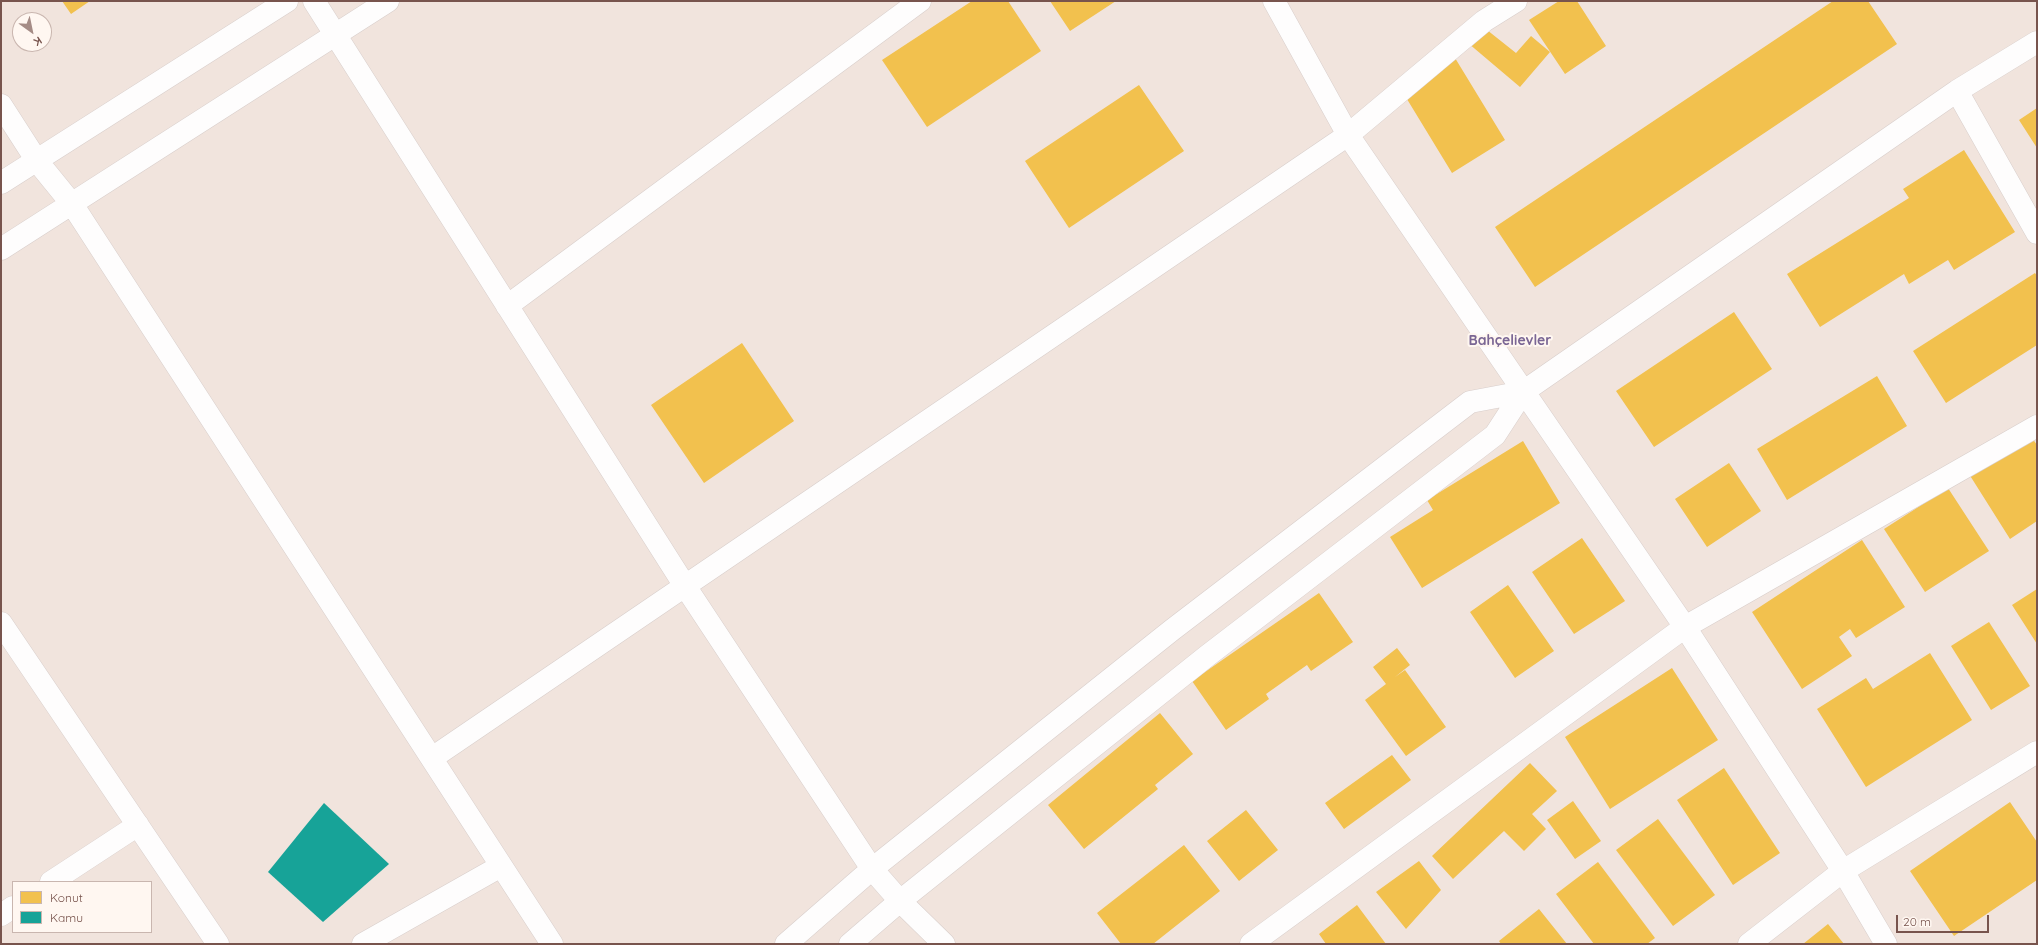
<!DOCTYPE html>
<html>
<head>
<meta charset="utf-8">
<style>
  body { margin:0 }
  #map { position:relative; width:2038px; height:945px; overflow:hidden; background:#f9f3ef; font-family:Quicksand,sans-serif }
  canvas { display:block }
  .frame { position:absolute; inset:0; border:2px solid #78544d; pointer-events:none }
  .legend { position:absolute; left:12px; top:881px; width:140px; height:52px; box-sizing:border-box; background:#fff7f1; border:1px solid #c9b6af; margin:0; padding:5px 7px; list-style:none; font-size:12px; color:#78544d }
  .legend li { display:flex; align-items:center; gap:8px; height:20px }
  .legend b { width:20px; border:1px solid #c9b6af }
  .north { position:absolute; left:12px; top:12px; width:40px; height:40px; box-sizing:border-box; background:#fff7f1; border:1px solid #c9b6af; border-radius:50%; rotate:147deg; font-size:11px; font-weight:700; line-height:16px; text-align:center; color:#78544d }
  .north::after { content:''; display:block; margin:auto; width:14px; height:18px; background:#a58c86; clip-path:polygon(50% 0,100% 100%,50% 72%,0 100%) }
  .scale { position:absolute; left:1896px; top:915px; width:93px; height:18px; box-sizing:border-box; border:2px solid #78544d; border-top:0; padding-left:5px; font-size:12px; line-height:14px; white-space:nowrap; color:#78544d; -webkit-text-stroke:3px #fff7f1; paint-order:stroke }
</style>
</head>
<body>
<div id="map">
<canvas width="2038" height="945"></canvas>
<div class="frame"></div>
<ul class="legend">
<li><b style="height:11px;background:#f2c14e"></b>Konut</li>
<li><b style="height:11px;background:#17a398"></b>Kamu</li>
</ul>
<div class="north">K</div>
<div class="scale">20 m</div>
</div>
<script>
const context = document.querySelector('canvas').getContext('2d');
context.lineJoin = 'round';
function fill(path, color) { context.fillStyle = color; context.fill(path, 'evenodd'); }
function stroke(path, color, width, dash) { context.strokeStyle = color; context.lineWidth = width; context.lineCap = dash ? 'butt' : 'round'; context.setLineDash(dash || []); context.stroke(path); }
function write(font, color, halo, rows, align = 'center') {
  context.font = font + ' Quicksand,sans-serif'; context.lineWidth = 4; context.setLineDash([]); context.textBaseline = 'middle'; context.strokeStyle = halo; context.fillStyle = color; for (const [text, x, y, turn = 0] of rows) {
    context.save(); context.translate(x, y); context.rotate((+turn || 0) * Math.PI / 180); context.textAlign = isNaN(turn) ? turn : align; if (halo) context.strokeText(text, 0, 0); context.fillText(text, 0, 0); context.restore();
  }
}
fill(new Path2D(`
  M1,1H2037V944H1ZM20,20H44V44H20ZM13,882H151V932H13Z`), '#f1e4dd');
fill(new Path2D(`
  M62,1H90L71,14Z
  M972,1H1008L1041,51L927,127L882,60Z
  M1050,1H1116L1070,31Z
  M1559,1H1577L1606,46L1565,74L1529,20Z
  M1833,1H1868L1897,44L1535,287L1495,227Z
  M1482,26L1516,53L1531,36L1550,52L1520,87L1468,43Z
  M1452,53L1505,140L1452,173L1399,86Z
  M1139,85L1184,151L1069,228L1025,161Z
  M2037,108V148L2019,120Z
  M1964,150L2015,232L1954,270L1948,260L1909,284L1904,274L1820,327L1787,274L1909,198L1903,189Z
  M2035,273L2037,276V345L1946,403L1913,351Z
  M1734,312L1772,369L1654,447L1616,391Z
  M742,343L794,421L704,483L651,405Z
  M1877,376L1907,426L1787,500L1757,449Z
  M2030,435L2037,445V521L2010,539L1969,474Z
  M1523,441L1560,503L1422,588L1390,537L1433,510L1427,500Z
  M1729,463L1761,511L1707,547L1675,499Z
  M1948,488L1989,551L1925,592L1884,529Z
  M1582,538L1625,601L1574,634L1532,572Z
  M1862,540L1905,607L1856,638L1850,629L1839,637L1852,656L1802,689L1752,612Z
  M1508,585L1554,651L1515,678L1470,612Z
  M2037,589V644L2012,605Z
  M1319,593L1353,642L1311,671L1307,665L1266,694L1269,699L1226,730L1192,681Z
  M1989,622L2030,686L1991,710L1951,646Z
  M1397,648L1410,665L1395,677L1405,670L1446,727L1406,756L1365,700L1386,684L1373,667Z
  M1930,653L1972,720L1866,787L1817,709L1866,678L1873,689Z
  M1672,668L1718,740L1610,809L1565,737Z
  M1160,713L1193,754L1155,785L1158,789L1084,849L1048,805Z
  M1392,755L1411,780L1344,829L1325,803Z
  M1530,763L1557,791L1532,814L1546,829L1524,851L1504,831L1453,879L1432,856Z
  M1724,768L1780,853L1733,885L1677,800Z
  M1573,801L1601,841L1575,859L1547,820Z
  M2010,802L2037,842V880L1954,936L1910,871Z
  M1246,810L1278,850L1239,881L1207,841Z
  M1658,819L1715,895L1673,926L1616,850Z
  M1184,845L1220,891L1153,944H1121L1097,913Z
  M1419,861L1441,890L1406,929L1376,892Z
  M1598,862L1655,938L1647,944H1594L1556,894Z
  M1357,905L1386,944H1326L1319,934Z
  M1539,909L1567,944H1501L1499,941Z
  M1828,924L1844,944H1803Z`), '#f2c14e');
fill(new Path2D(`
  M324,803L389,864L323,922L268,872Z`), '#17a398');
const minor = new Path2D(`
  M314,1L685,586L872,869L900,901L944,944
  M1274,1L1348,135L1685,627L1843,871L1886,944
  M1957,91L2037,233
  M1,105L37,161L72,204L552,944
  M1,183L287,1
  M1,249L388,1
  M507,306L920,1
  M1523,392L1957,91L2037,42
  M1,623L218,944
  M432,758L1348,135L1484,21L1516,1
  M51,882L138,825
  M1,915L13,907
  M363,944L501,866
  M786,944L872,869L1172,630L1470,402L1523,392L1495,435L1207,656L900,901L850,944
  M1251,944L1685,627L2037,426
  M1749,944L1843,871L2037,752`);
stroke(minor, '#d8cecb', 23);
stroke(minor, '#fefdfd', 22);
write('bold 14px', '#7a6694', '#fff7f1', [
  ["Bahçelievler",1510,341]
]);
</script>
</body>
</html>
